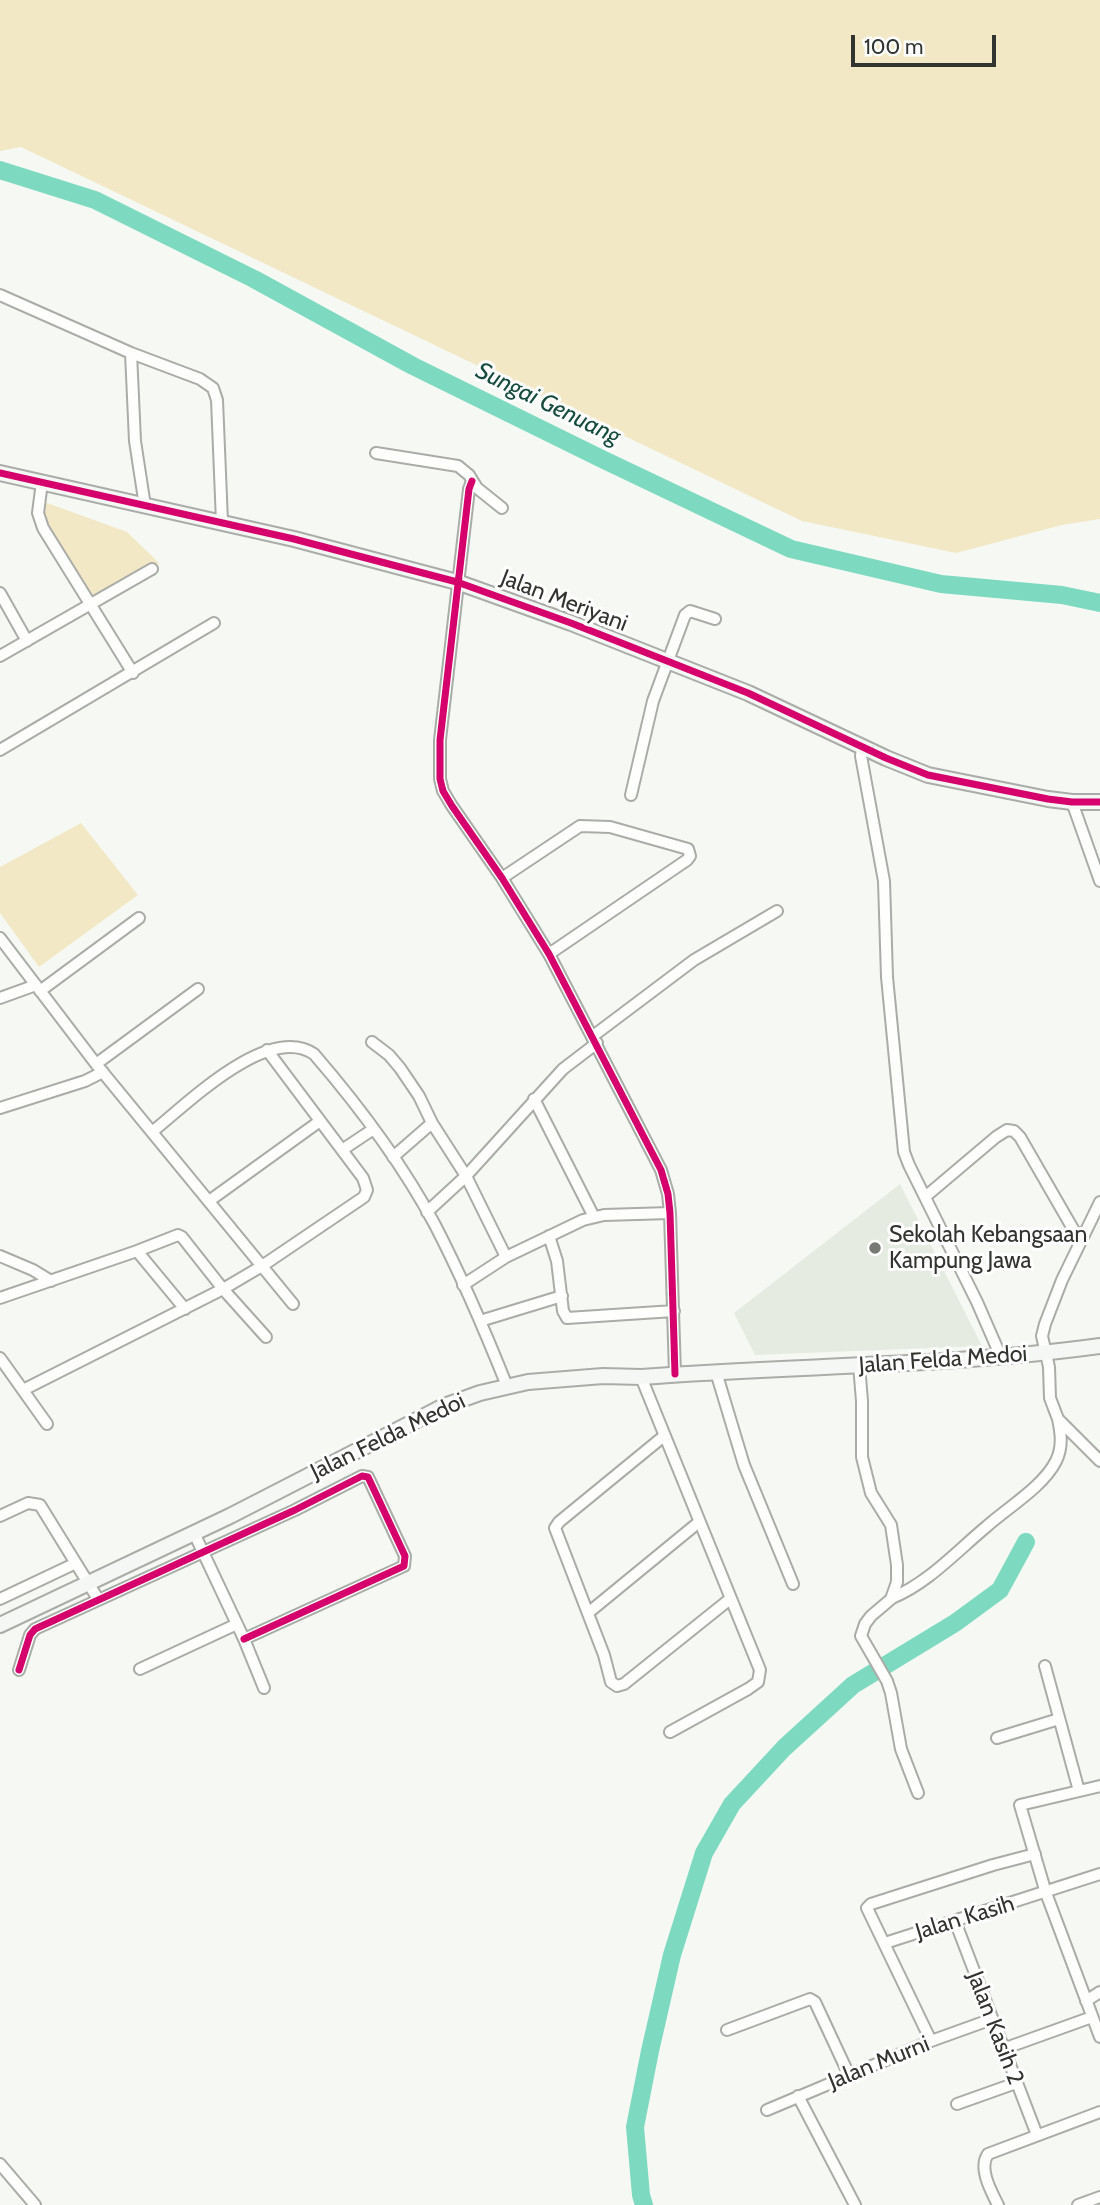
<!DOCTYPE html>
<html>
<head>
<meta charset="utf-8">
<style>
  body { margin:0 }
  #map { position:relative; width:1100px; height:2205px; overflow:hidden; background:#f6f9f3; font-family:Cabin,sans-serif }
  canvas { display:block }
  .scale { position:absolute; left:851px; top:35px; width:145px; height:32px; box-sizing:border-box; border:4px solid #323430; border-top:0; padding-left:9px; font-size:21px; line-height:24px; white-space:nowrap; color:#323430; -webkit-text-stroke:5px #fff; paint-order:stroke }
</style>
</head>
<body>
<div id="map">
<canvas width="1100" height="2205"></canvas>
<div class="scale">100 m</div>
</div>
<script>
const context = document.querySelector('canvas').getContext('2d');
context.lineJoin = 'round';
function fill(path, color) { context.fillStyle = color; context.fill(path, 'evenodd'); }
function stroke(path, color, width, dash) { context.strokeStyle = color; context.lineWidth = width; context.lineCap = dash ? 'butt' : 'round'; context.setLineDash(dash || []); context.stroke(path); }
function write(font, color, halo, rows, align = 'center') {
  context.font = font + ' Cabin,sans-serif'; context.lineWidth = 6; context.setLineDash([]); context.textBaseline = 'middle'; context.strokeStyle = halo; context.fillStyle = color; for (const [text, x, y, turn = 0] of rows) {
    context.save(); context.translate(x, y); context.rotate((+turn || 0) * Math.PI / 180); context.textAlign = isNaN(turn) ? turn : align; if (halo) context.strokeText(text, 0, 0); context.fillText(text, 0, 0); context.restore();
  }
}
fill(new Path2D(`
  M900,1184L982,1346L755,1355L734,1313Z`), '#e5ebe0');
fill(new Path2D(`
  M0,0H1100V519L1062,525L956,553L802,521L21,147L0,151Z
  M39,500L127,532L159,563L90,605L43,528Z
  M81,823L138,895L39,967L0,913V867Z`), '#f2e8c5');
stroke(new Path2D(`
  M0,170L95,200L254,279L413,366L604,460L791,549L941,584L1062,595L1100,603
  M644,2205L641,2195L635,2127L650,2051L672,1955L704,1853L732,1804L784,1748L853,1685L955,1623L1000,1590L1026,1542`), '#7ddac0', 18);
const street = new Path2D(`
  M0,295L131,353L200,379L213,388L217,400L222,522
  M131,353L135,441L145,506
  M376,453L458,466L469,475L477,488L502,508
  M472,481L469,489L440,740V779L443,791L452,806L502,878L549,954L661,1170L668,1194L670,1213L675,1374
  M42,482L38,513L43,528L133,673
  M0,593L27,641
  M0,656L152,569
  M862,747L861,756L884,881L887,977L904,1152L909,1165L977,1302L1001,1357
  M0,750L214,623
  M631,795L653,701L685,615L690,611L715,619
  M1072,802L1100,881
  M502,878L580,826L610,827L688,849L690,856L687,860L549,954
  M0,938L96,1064L293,1304
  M40,991L139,918
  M0,998L36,985
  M593,1036L694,960L777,911
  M372,1042L389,1055L400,1068L419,1096L432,1123L466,1176L506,1257
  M96,1064L198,989
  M534,1099L594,1217
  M0,1108L85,1081L103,1072
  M152,1132C187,1104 268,1023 314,1054C358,1105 403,1165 435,1225C462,1277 485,1331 507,1386
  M342,1150L372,1130
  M393,1157L432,1123
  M925,1197L996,1137L1007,1130L1014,1131L1020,1137L1080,1241
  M209,1201L320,1121
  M1100,1202L1062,1280L1045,1324L1042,1336L1049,1367L1050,1398L1058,1419L1100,1461
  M427,1212L466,1176L563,1069L597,1043
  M549,1236L557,1261L563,1311L567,1318L674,1311
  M137,1251L185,1309
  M0,1256L33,1270L51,1281
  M463,1285L506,1257L583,1220L604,1215L670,1213
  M0,1298L137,1251L178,1235L182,1237L223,1289L266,1337
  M480,1321L562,1296
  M0,1358L47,1424
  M859,1365L862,1401V1457L871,1493L891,1525L897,1565V1582L891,1599L871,1616L865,1624L861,1636L887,1681L891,1693L901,1749L918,1793
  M716,1372L744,1465L793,1584
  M641,1377L760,1670L758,1682L748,1689L670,1732
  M23,1390L223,1289L262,1266L364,1197L367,1190L363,1178L267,1050
  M664,1436L559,1522L555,1528L604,1655L611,1682L617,1686L624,1684L730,1599
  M0,1516L28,1503L40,1505L98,1599
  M194,1533L244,1639L264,1688
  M892,1598C928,1583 956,1552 986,1527C1007,1508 1043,1487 1056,1461C1063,1447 1061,1433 1058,1419
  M0,1599L76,1563
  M588,1613L699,1522
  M1045,1666L1079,1791
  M140,1669L237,1624
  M19,1670L30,1635L35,1629L295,1510L362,1476L368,1477L405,1556L404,1566L244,1639
  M997,1738L1059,1719
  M1100,1786L1020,1805L1046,1893L1100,2037
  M955,1921L1037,2135
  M885,1943L1100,1874
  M1086,2001L1100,1992
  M727,2030L810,1999L815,2002L849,2075
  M931,2041L867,1908L871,1904L993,1865L1035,1854
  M1003,2049L1092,2017
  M798,2096L855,2205
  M957,2104L1016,2083
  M767,2110L931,2041L992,2019
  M0,2164L35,2205
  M998,2205C991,2191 978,2168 988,2154L1100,2112
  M1078,2205L1100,2197`);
const secondary = new Path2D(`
  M0,473L294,539L457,582L571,623L748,693L886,758L928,775L1048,799L1072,802H1100
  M0,1625L230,1516L444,1406L480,1393L528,1382L603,1376L641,1377C794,1365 948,1367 1100,1346`);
stroke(street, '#aaaca8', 14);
stroke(secondary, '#aaaca8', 18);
stroke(street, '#fefefd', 10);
stroke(secondary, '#f5f7f5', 14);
stroke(new Path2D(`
  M0,473L294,539L457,582L571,623L748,693L886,758L928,775L1048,799L1072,802H1100
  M472,481L469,489L440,740V779L443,791L452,806L502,878L549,954L661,1170L668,1194L670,1213L675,1374
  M19,1670L30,1635L35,1629L295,1510L362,1476L368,1477L405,1556L404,1566L244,1639`), '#d6006c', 7);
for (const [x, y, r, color] of [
  [875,1248,7,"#777974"]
]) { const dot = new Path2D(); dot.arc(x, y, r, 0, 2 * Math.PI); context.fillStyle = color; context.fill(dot); stroke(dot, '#fff', 2.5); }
write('23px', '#323430', '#fff', [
  ["Jalan Meriyani",564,601,21],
  ["Jalan Felda Medoi",943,1360,-4],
  ["Jalan Felda Medoi",388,1437,-26],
  ["Jalan Kasih",965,1918,-17],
  ["Jalan Kasih 2",995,2028,69],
  ["Jalan Murni",879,2063,-22]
]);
write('23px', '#323430', '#fff', [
  ["Sekolah Kebangsaan",889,1235],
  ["Kampung Jawa",889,1261]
], 'left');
write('italic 24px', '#154c3e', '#fff', [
  ["Sungai Genuang",548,404,26]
]);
</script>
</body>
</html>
